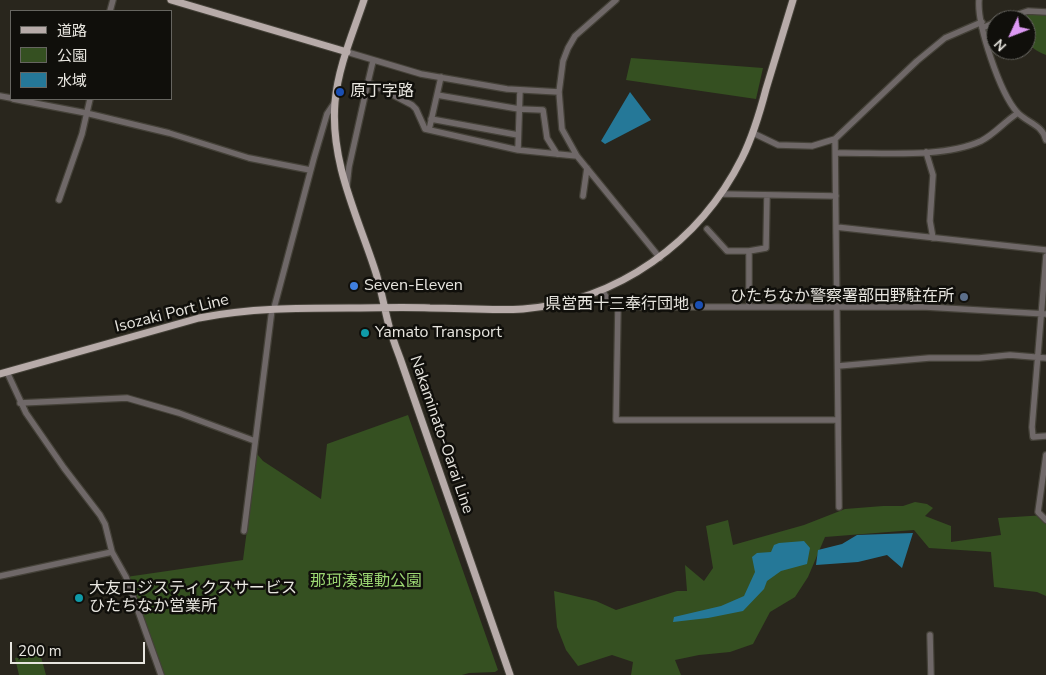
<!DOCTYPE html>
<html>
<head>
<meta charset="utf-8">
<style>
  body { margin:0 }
  #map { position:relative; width:1046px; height:675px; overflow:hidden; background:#29261d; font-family:"Nunito Sans","Noto Sans JP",sans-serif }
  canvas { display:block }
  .legend { position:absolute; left:10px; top:10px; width:162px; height:90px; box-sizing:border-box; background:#100f0b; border:1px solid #666560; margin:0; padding:6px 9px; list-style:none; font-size:15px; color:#e7e5df }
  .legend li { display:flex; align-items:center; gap:10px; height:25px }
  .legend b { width:25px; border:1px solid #666560 }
  .north { position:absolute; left:986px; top:10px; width:50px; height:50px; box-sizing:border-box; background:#100f0b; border:1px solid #666560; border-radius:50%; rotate:227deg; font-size:14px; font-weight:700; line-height:20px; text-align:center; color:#e7e5df }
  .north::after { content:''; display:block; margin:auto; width:18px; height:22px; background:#dd99f3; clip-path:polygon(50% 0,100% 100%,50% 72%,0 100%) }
  .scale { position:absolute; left:10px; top:642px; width:135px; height:22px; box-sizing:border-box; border:2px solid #e7e5df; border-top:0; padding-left:6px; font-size:15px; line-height:18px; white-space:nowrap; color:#e7e5df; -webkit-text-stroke:4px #100f0b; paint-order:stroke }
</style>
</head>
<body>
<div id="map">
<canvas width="1046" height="675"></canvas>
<ul class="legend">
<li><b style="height:6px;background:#b7aba9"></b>道路</li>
<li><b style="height:14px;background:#355021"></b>公園</li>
<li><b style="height:14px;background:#257898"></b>水域</li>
</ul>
<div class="north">N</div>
<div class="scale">200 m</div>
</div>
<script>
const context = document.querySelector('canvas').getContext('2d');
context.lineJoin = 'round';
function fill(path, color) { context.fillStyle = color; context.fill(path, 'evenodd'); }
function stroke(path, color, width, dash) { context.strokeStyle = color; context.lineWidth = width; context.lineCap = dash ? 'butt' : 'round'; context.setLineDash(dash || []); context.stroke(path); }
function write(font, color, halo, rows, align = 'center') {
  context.font = font + ' "Nunito Sans","Noto Sans JP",sans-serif'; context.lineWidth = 5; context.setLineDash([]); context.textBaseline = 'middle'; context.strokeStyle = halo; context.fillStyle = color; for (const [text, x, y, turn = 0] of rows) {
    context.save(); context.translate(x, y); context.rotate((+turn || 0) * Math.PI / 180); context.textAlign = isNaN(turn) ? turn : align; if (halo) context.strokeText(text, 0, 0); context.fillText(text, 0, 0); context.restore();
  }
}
fill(new Path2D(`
  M1042,13L1046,15V55C1026,47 1026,40 1026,20H1006L1022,14Z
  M631,58L763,68L756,99L626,80Z
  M408,415L498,670L495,672L469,673L462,675H161L126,577L243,560L257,454L263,461L321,499L327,444Z
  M915,502L927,504L933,508L925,516L951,526V542L1001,535L998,518L1046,515V596L1037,592L994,587L991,552L929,548L914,530L825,537L808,577L795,597L770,612L753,644L730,652L699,655L675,660L681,675H631L633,662L612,655L578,666L566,650L557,627L554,591L596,601L616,610L677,591H687L685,565L704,581L713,568L706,526L728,520L733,545L804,525L845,509L883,506H903Z
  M40,653L46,675H19L15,658Z`), '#355021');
fill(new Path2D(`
  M630,92L651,120L605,144L601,141Z
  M913,533L902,568L887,555L858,562L816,565L818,550L842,544L857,535Z
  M804,541L810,548L807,564L781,571L767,581L764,589L743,611L708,618L673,622L674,617L721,606L744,596L755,572L752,557L757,553L771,552L774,545L779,543Z`), '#257898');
const minor = new Path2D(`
  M616,0L575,36L568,48L563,61L559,92L562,129L577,156L660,258
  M979,0C977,25 1000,93 1017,112C1027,123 1042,124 1046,140
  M110,11L113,0
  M1001,20L1028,11L1046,12
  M982,28L996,22
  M347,52L421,74L507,89L559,92
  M373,61L368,82L412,105L416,109L425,129L518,150L577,156
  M437,95L519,109L543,110L547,138L557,154
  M0,96L11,98
  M13,99L86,113L169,133L249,158L310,170
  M431,119L518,135
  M429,130L441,77
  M753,133L778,145L812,146L835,139
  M518,150L520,90
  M926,152L933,175L930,221L933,238
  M836,153C878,152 942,159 981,141C995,134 1005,121 1018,113
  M347,185L349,167L368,82
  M721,194L836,196
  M583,196L587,168
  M59,200L82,134L90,99
  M836,227L1046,250
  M707,229L727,251H749
  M1046,256L1032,427L1033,437L1046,436
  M602,290L609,302L618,307H926L1046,314
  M618,307L616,420H838
  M749,307V251L766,248L767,195
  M274,308L314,158L327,114L335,102
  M838,366L929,358H979L1010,355L1046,358
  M7,372L26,413L64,468L100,515L105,524L112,552L126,577L161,675
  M20,403L127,398L179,413L255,441
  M1046,455L1038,512L1046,520
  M839,507L835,139L917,61L945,38L982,22
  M244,531L272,309
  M0,576L112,552
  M930,635L931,675`);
const major = new Path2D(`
  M171,0L347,52
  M364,0C353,33 338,67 335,102C330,160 356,213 374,267C380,284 383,301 387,318C390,332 395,345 400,358L510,675
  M0,374L199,318C249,308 299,308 349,308C376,308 403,307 430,308C461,308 493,311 523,309C618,301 700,242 742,158C753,136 760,112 766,89C775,59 784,30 793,0`);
stroke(minor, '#444138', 8);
stroke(major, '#444138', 9);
stroke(minor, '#6f6868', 5.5);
stroke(major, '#b7aba9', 7);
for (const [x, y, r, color] of [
  [340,92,5,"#1a4fb4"],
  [354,286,5,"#3f7fe0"],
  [964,297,5,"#5c6f8a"],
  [699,305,5,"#1a4fb4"],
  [365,333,5,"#0f9aa8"],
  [79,598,5,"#0f9aa8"]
]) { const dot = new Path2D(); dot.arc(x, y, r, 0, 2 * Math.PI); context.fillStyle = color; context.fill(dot); stroke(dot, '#100f0b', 2); }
write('16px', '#e7e5df', '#100f0b', [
  ["原丁字路",350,92],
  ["Seven-Eleven",364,286],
  ["ひたちなか警察署部田野駐在所",954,297,"right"],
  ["県営西十三奉行団地",689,305,"right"],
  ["Yamato Transport",375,333],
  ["大友ロジスティクスサービス",89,589],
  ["ひたちなか営業所",89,607]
], 'left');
write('16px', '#e7e5df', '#100f0b', [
  ["Isozaki Port Line",172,314,-14],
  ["Nakaminato-Oarai Line",441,435,71]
]);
write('16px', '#9bd672', '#100f0b', [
  ["那珂湊運動公園",366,582]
]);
</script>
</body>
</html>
